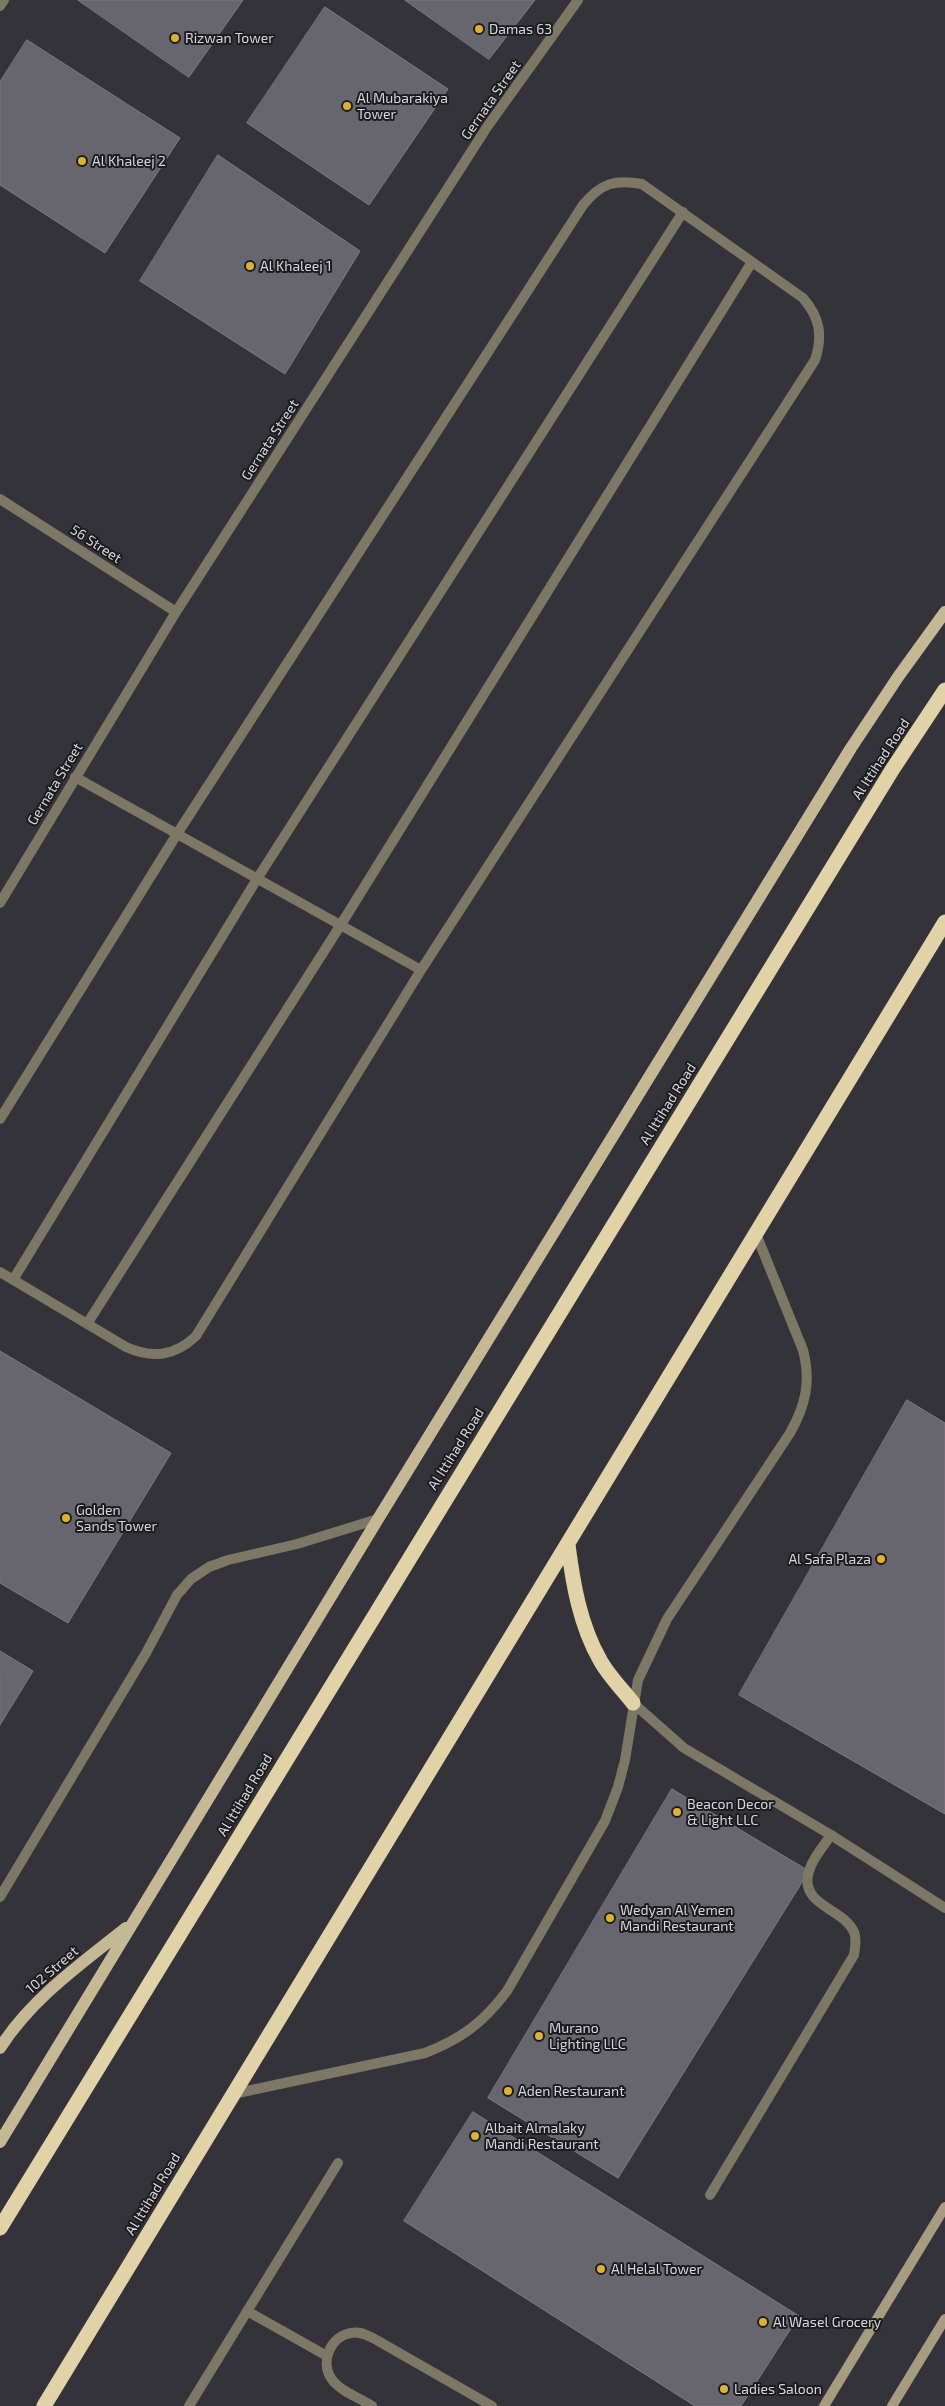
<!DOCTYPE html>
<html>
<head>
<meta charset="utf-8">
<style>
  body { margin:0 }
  canvas { display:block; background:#35333a }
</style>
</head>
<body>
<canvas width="945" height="2406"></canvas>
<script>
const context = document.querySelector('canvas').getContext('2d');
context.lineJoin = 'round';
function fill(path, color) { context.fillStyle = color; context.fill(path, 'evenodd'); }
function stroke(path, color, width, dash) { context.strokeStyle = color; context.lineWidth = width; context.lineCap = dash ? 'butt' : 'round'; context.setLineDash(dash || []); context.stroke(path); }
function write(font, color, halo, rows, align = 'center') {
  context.font = font + ' "Exo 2",sans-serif'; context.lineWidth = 4; context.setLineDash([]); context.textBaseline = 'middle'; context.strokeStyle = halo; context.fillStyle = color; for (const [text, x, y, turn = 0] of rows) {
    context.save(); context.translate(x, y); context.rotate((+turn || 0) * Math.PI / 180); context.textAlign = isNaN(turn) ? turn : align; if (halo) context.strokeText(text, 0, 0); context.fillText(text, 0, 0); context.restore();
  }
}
const building = new Path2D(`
  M78,0H243L189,77Z
  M405,0H535L489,59Z
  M325,7L448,89L369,205L247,123Z
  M27,40L180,138L105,253L0,185V82Z
  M218,155L360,251L285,374L140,281Z
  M0,1351L171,1453L68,1623L0,1583Z
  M907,1400L945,1423V1814L739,1695Z
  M0,1651L33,1671L0,1725Z
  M672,1789L809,1871L618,2178L488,2098Z
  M473,2112L799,2316L741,2406H695L404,2221Z`);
fill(building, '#67656d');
stroke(building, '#7c7981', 1);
stroke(new Path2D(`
  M75,777L421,970
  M0,1119L177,834L583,205C601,183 615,179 642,184L803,298C820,318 823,335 815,360L421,970L196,1336C175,1356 153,1359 126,1347L0,1272
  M13,1280L257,879L683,212
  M87,1324L340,926L752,262
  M0,1897L146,1653L177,1595L191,1579L209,1567L228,1560L297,1544L378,1519
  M233,2094L425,2053C461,2039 483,2023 507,1991L605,1821L618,1787L625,1760L638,1680L667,1619L790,1433C806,1405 811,1381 803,1350L756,1234
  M710,2195L854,1955C855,1948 857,1939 854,1932C844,1909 802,1906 808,1875C811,1860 823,1847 831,1835
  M247,2311L327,2356
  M189,2406L338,2163
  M372,2406C360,2398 339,2391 331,2378C320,2361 331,2336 351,2333C359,2331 366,2335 373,2338L492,2406`), '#7d7766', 10);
stroke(new Path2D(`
  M0,6L4,0
  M0,499L176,612
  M0,903L176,612L487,127L578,0
  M633,1703L684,1748L831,1835L945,1908`), '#7d7766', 10);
stroke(new Path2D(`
  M824,2406L945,2207
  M892,2406L945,2319`), '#a59c81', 10);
stroke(new Path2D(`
  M0,2048C32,1998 81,1964 126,1928
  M0,2142L378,1519L851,748L898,677L945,612`), '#c5b895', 12);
stroke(new Path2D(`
  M568,1545C573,1584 580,1625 600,1660C608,1675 622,1689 633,1703
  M0,2228L892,770L945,690
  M44,2406L945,922`), '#e1d2a7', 15);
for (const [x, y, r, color] of [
  [479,29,5,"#dcb233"],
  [175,38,5,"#dcb233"],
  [347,106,5,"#dcb233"],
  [82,161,5,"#dcb233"],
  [250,266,5,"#dcb233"],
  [66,1518,5,"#dcb233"],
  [881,1559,5,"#dcb233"],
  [677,1812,5,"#dcb233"],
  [610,1918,5,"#dcb233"],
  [539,2036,5,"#dcb233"],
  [508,2091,5,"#dcb233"],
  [475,2136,5,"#dcb233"],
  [601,2269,5,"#dcb233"],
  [763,2322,5,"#dcb233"],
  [724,2389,5,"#dcb233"]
]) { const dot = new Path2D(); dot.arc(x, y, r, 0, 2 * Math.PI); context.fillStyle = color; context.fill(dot); stroke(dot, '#1c1c1f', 2); }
write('14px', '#d8d6db', '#1c1c1f', [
  ["Damas 63",489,29],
  ["Rizwan Tower",185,38],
  ["Al Mubarakiya",357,98],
  ["Tower",357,114],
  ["Al Khaleej 2",92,161],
  ["Al Khaleej 1",260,266],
  ["Golden",76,1510],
  ["Sands Tower",76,1526],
  ["Al Safa Plaza",871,1559,"right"],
  ["Beacon Decor",687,1804],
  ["& Light LLC",687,1820],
  ["Wedyan Al Yemen",620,1910],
  ["Mandi Restaurant",620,1926],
  ["Murano",549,2028],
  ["Lighting LLC",549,2044],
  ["Aden Restaurant",518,2091],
  ["Albait Almalaky",485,2128],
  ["Mandi Restaurant",485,2144],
  ["Al Helal Tower",611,2269],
  ["Al Wasel Grocery",773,2322],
  ["Ladies Saloon",734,2389]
], 'left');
write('14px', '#d8d6db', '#1c1c1f', [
  ["Gernata Street",491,100,-55],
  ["Gernata Street",270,440,-57],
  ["56 Street",96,544,33],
  ["Al Ittihad Road",881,759,-57],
  ["Gernata Street",55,784,-59],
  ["Al Ittihad Road",668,1104,-58],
  ["Al Ittihad Road",456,1449,-58],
  ["Al Ittihad Road",245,1795,-59],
  ["102 Street",52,1970,-41],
  ["Al Ittihad Road",153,2194,-59]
]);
</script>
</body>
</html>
